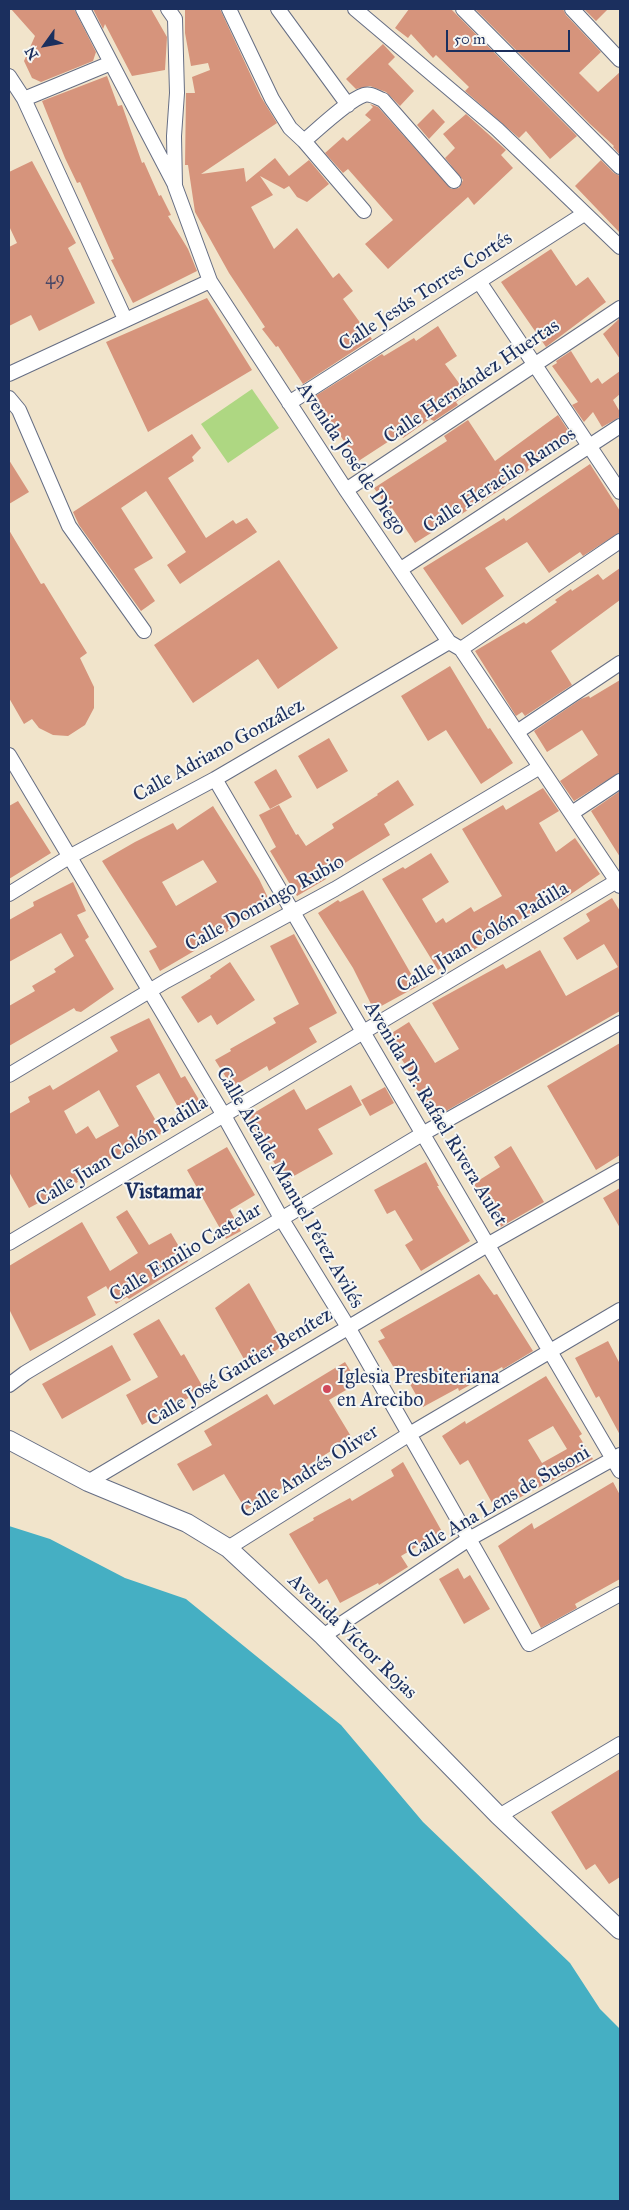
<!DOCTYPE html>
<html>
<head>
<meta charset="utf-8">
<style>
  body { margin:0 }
  #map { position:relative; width:629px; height:2210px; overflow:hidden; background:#f1e4cb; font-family:"IM FELL Great Primer",serif }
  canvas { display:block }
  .frame { position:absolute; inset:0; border:10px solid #1b2f5e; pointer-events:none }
  .north { position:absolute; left:20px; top:20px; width:50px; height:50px; -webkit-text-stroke:4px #f6f6f2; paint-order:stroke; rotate:238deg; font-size:14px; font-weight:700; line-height:20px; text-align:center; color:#1b2f5e }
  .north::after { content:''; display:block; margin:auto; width:18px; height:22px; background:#1b2f5e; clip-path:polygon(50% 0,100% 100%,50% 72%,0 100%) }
  .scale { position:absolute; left:446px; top:30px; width:124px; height:22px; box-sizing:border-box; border:2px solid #1b2f5e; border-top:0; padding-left:6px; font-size:15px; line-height:18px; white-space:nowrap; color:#1b2f5e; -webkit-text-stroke:4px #f6f6f2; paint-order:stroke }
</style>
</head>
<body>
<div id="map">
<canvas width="629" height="2210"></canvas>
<div class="frame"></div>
<div class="north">N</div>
<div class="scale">50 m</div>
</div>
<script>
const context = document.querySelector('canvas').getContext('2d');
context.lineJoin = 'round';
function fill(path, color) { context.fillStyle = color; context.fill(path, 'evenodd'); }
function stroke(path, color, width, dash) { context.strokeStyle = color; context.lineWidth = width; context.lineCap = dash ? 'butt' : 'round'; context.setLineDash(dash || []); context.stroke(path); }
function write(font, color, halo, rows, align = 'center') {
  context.font = font + ' "IM FELL Great Primer",serif'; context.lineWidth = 4; context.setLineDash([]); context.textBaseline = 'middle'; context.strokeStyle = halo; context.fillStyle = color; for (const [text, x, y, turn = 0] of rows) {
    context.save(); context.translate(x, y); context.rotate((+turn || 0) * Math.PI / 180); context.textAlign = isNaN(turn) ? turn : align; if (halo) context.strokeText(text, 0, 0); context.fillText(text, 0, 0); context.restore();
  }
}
fill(new Path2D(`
  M252,389L279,428L228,463L201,424Z`), '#aed782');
fill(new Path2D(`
  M9,1526L50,1539L125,1578L186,1599L341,1725L423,1822L570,1963L600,2009L620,2029V2201H9Z`), '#45afc3');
fill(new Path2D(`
  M11,9H74L96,52L93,61L41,82L32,78L24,61L35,36Z
  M93,9H151L167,37L165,70L132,76L105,24L103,29Z
  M185,9H220L261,97L277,123L201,174L244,168L246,182L275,158L289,176L309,160L329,184L307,202L297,197L289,186L284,189L260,176L273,195L251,207L274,249L297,228L333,278L339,273L353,291L343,299L372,339L303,384L278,346L276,347L262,329L265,327L229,273L195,212L188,165H185L186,93H195L192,77L210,70L208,63L191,66L185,33Z
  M409,9H451L577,136L550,159L526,131L519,138L465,91L469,87L436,55L433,58L411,34L408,38L395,28Z
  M478,9H563L566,15L601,52L579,73L598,92L620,72V155L613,147L614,146L590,124L476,10Z
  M584,9H608L596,21Z
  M383,44L395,57L388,64L414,91L400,106L386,92L370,86L356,89L346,79Z
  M107,76L118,106L122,105L142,163L144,162L159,196L161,195L171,215L168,216L188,249L197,271L133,303L111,260L114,259L80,182L77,183L65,158L42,101Z
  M370,104L378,107L451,189L459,188L463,180L445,158L455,148L443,134L466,114L506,150L501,155L513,168L474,205L468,197L388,269L365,244L393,220L348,169L343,173L325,153L343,137L347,141L371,120L365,115L373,107Z
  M433,109L445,122L429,139L417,125Z
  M601,160L614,173L620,176V233L575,186Z
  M32,161L76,243L68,248L95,303L39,331L31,315L9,326V247L17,243L9,226V172Z
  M551,249L576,286L588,277L606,302L546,347L501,282Z
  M207,298L252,370L148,432L106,342Z
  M620,318V359L603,334Z
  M438,326L457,356L445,364L467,394L456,402L458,405L434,421L430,419L403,438L400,434L357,462L335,427L332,429L312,398L382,354L384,356L414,338L416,341Z
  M571,351L591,383L598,378L602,384L620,371V394L613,400L620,412V417L602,427L593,412L584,422L572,405L578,402L552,366L557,363L556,361Z
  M558,415L574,439L500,490L415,543L392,508L389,510L374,488L447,441L444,436L468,420L495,461Z
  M192,434L201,448L192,457L194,461L168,478L206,538L233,520L236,524L247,518L257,532L180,584L167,565L186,552L146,491L121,508L153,558L134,569L155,601L141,611L79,525L73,512Z
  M9,460L29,492L9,504Z
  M590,464L620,511V532L583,556L580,552L549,573L527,542L485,568L504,596L462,625L423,568L504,518L506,521Z
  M9,530L41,584L44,583L87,653L80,658L94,687V708L85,725L68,736L53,735L39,728L32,719L24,724L9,698Z
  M279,560L338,648L278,689L258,659L193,703L154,645Z
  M620,568V600L551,651L572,685L525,716L522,712L516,716L475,651L524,622L526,624L557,602L555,600L571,589L572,591L598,574L603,580Z
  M450,666L488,729L490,728L513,763L481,784L446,730L428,741L401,696Z
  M620,680V772L574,801L560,781L598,755L582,730L547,752L534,731L581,699L589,696L590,698Z
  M329,738L348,771L317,789L298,756Z
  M276,769L292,797L270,809L254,782Z
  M398,780L414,805L384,824L390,835L324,876L326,879L297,896L270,851L276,847L259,815L279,805L296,835L298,834L306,846L334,828L332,824L378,795L377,794Z
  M543,788L559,811L539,823L556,852L575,838L600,874L561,901L559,899L524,920L523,918L489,937L490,939L472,951L471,949L438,970L382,879L403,867L405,869L431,853L449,882L422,899L436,923L443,918L446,923L471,907L474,912L502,896L462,829L503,805L506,810Z
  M620,791V857L591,811Z
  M18,801L51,853L9,879V806Z
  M213,806L259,879L271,904L232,923L235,927L160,971L149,951L157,947L102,861L135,842L173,823L177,830ZM203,860L217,882L176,906L162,882Z
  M73,882L86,911L77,915L89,937L85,940L114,989L81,1012L76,1011L74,1008L9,1046V1006L35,991L32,986L56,972L54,969L74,956L61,933L9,962V920L34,906L33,902Z
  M363,890L418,986L374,1010L353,968L318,913L338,900L340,902Z
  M612,898L620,911V1011L434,1118L413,1083L416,1082L387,1036L409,1022L435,1063L459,1049L432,1003L503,964L506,969L540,950L566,996L618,967L604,944L577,960L563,938L590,921L586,914Z
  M294,934L337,1013L309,1028L317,1042L269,1071L267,1066L232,1087L215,1060L231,1051L230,1049L276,1023L273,1018L299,1004L270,946Z
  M230,962L255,1000L217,1025L211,1015L198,1023L181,997L211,978L210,976Z
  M149,1018L181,1078L185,1076L202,1105L183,1116L159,1073L136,1086L163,1133L112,1158L77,1180L78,1182L29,1208L9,1172V1114L30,1102L28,1097L50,1085L53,1090L118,1051L110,1037ZM99,1090L119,1126L96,1139L88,1126L76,1134L64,1111Z
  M620,1043V1155L596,1170L547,1086Z
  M351,1085L362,1105L318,1129L333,1154L285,1181L247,1117L294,1089L306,1110Z
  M385,1087L394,1103L370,1116L361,1100Z
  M511,1146L544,1202L499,1228L473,1184L500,1167L494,1157Z
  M227,1147L255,1195L230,1210L241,1231L226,1239L187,1170Z
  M426,1162L439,1186H437L470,1241L421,1271L405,1245L413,1240L395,1210L387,1214L374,1190Z
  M620,1188V1228L603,1198Z
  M127,1210L149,1245L171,1233L188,1262L129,1299L127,1297L116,1304L106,1286L87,1297L96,1315L30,1351L9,1309V1266L82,1222L110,1271L138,1253L116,1217Z
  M479,1274L494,1295L497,1294L533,1351L503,1369L502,1367L459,1391L458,1388L423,1407L399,1365L394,1368L378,1341L385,1338L380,1330Z
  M249,1283L284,1345L249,1368L215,1308Z
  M159,1319L181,1356L184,1354L204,1389L142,1425L126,1395L158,1377L133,1334Z
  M608,1341L620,1364V1435L599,1396L596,1398L575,1358Z
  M112,1345L131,1380L62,1419L42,1384Z
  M345,1362L358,1383L329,1400L352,1438L310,1464L315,1474L283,1490L282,1488L246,1510L224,1474L193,1491L177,1464L212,1445L204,1431L267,1394L274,1405Z
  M546,1376L582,1434L579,1436L593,1459L496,1510L468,1460L460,1465L442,1436L465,1421L466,1424ZM553,1426L567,1449L542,1463L528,1440Z
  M403,1462L445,1537L431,1546L428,1540L401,1556L408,1567L379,1585L378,1583L340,1603L327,1579L319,1584L289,1534L314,1520L313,1518L350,1498L352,1501L394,1476L391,1470Z
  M613,1482L620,1495V1579L575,1604L577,1608L541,1628L498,1546L532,1523L534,1529Z
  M458,1568L464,1579L470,1575L490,1609L464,1624L439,1579Z
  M620,1769V1877L609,1884L595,1864L586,1870L551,1812Z`), '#d6947c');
const minor = new Path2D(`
  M83,9L175,185
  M168,9L175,19L177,93L174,136L175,186L210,281L346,490L449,642L461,649L620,886
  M229,9L272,99L290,128L304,141L364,211
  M278,9L348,105
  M355,9L497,129L620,247
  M463,9L620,167
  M572,9L620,60
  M9,76L24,99L125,319
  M24,99L111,63
  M304,141C317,130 350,99 364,95C371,93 377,98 383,100L454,181
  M480,283L620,492
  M9,374L210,281
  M9,398L19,410L69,526L144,631
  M289,403L584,214
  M346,490L620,308
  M401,569L620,426
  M461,649L620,541
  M517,732L620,663
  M9,755L223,1114L281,1218L348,1327L529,1644L620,1594
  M215,779L620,1471
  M572,813L620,781
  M9,894L69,857L215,779L449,642
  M9,1075L166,981L335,889L540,767
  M9,1243L617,881
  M9,1385L25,1373L424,1133L620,1023
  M88,1482L489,1244L620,1170
  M228,1548L408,1435L620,1310
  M323,1636L469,1539L620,1455
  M499,1816L620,1744`);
const tertiary = new Path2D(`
  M9,1440L88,1482L187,1523L228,1548L323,1636L499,1816L620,1930`);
stroke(minor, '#666e84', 16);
stroke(tertiary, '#666e84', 20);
stroke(minor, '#fff', 14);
stroke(tertiary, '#fff', 18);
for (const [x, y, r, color] of [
  [327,1389,5,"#d1495b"]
]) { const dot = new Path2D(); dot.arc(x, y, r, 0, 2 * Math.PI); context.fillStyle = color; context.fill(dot); stroke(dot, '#f6f6f2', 2); }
write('18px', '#4a4866', null, [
  ["49",55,280]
]);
write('20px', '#1b2f5e', '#f6f6f2', [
  ["Calle Jesús Torres Cortés",426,292,-33],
  ["Calle Hernández Huertas",472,382,-34],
  ["Avenida José de Diego",351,459,56],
  ["Calle Heraclio Ramos",500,481,-33],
  ["Calle Adriano González",219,751,-29],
  ["Calle Domingo Rubio",265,904,-29],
  ["Calle Juan Colón Padilla",483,938,-31],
  ["Avenida Dr. Rafael Rivera Aulet",435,1114,59],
  ["Calle Juan Colón Padilla",122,1152,-31],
  ["Calle Alcalde Manuel Pérez Avilés",289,1188,60],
  ["Calle Emilio Castelar",186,1253,-31],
  ["Calle José Gautier Benítez",240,1368,-31],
  ["Calle Andrés Oliver",310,1472,-32],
  ["Calle Ana Lens de Susoni",499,1503,-30],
  ["Avenida Víctor Rojas",352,1637,44]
]);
write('20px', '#1b2f5e', '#f6f6f2', [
  ["Iglesia Presbiteriana",337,1378],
  ["en Arecibo",337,1401]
], 'left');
write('bold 21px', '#1b2f5e', '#f6f6f2', [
  ["Vistamar",164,1193]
]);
</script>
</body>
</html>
